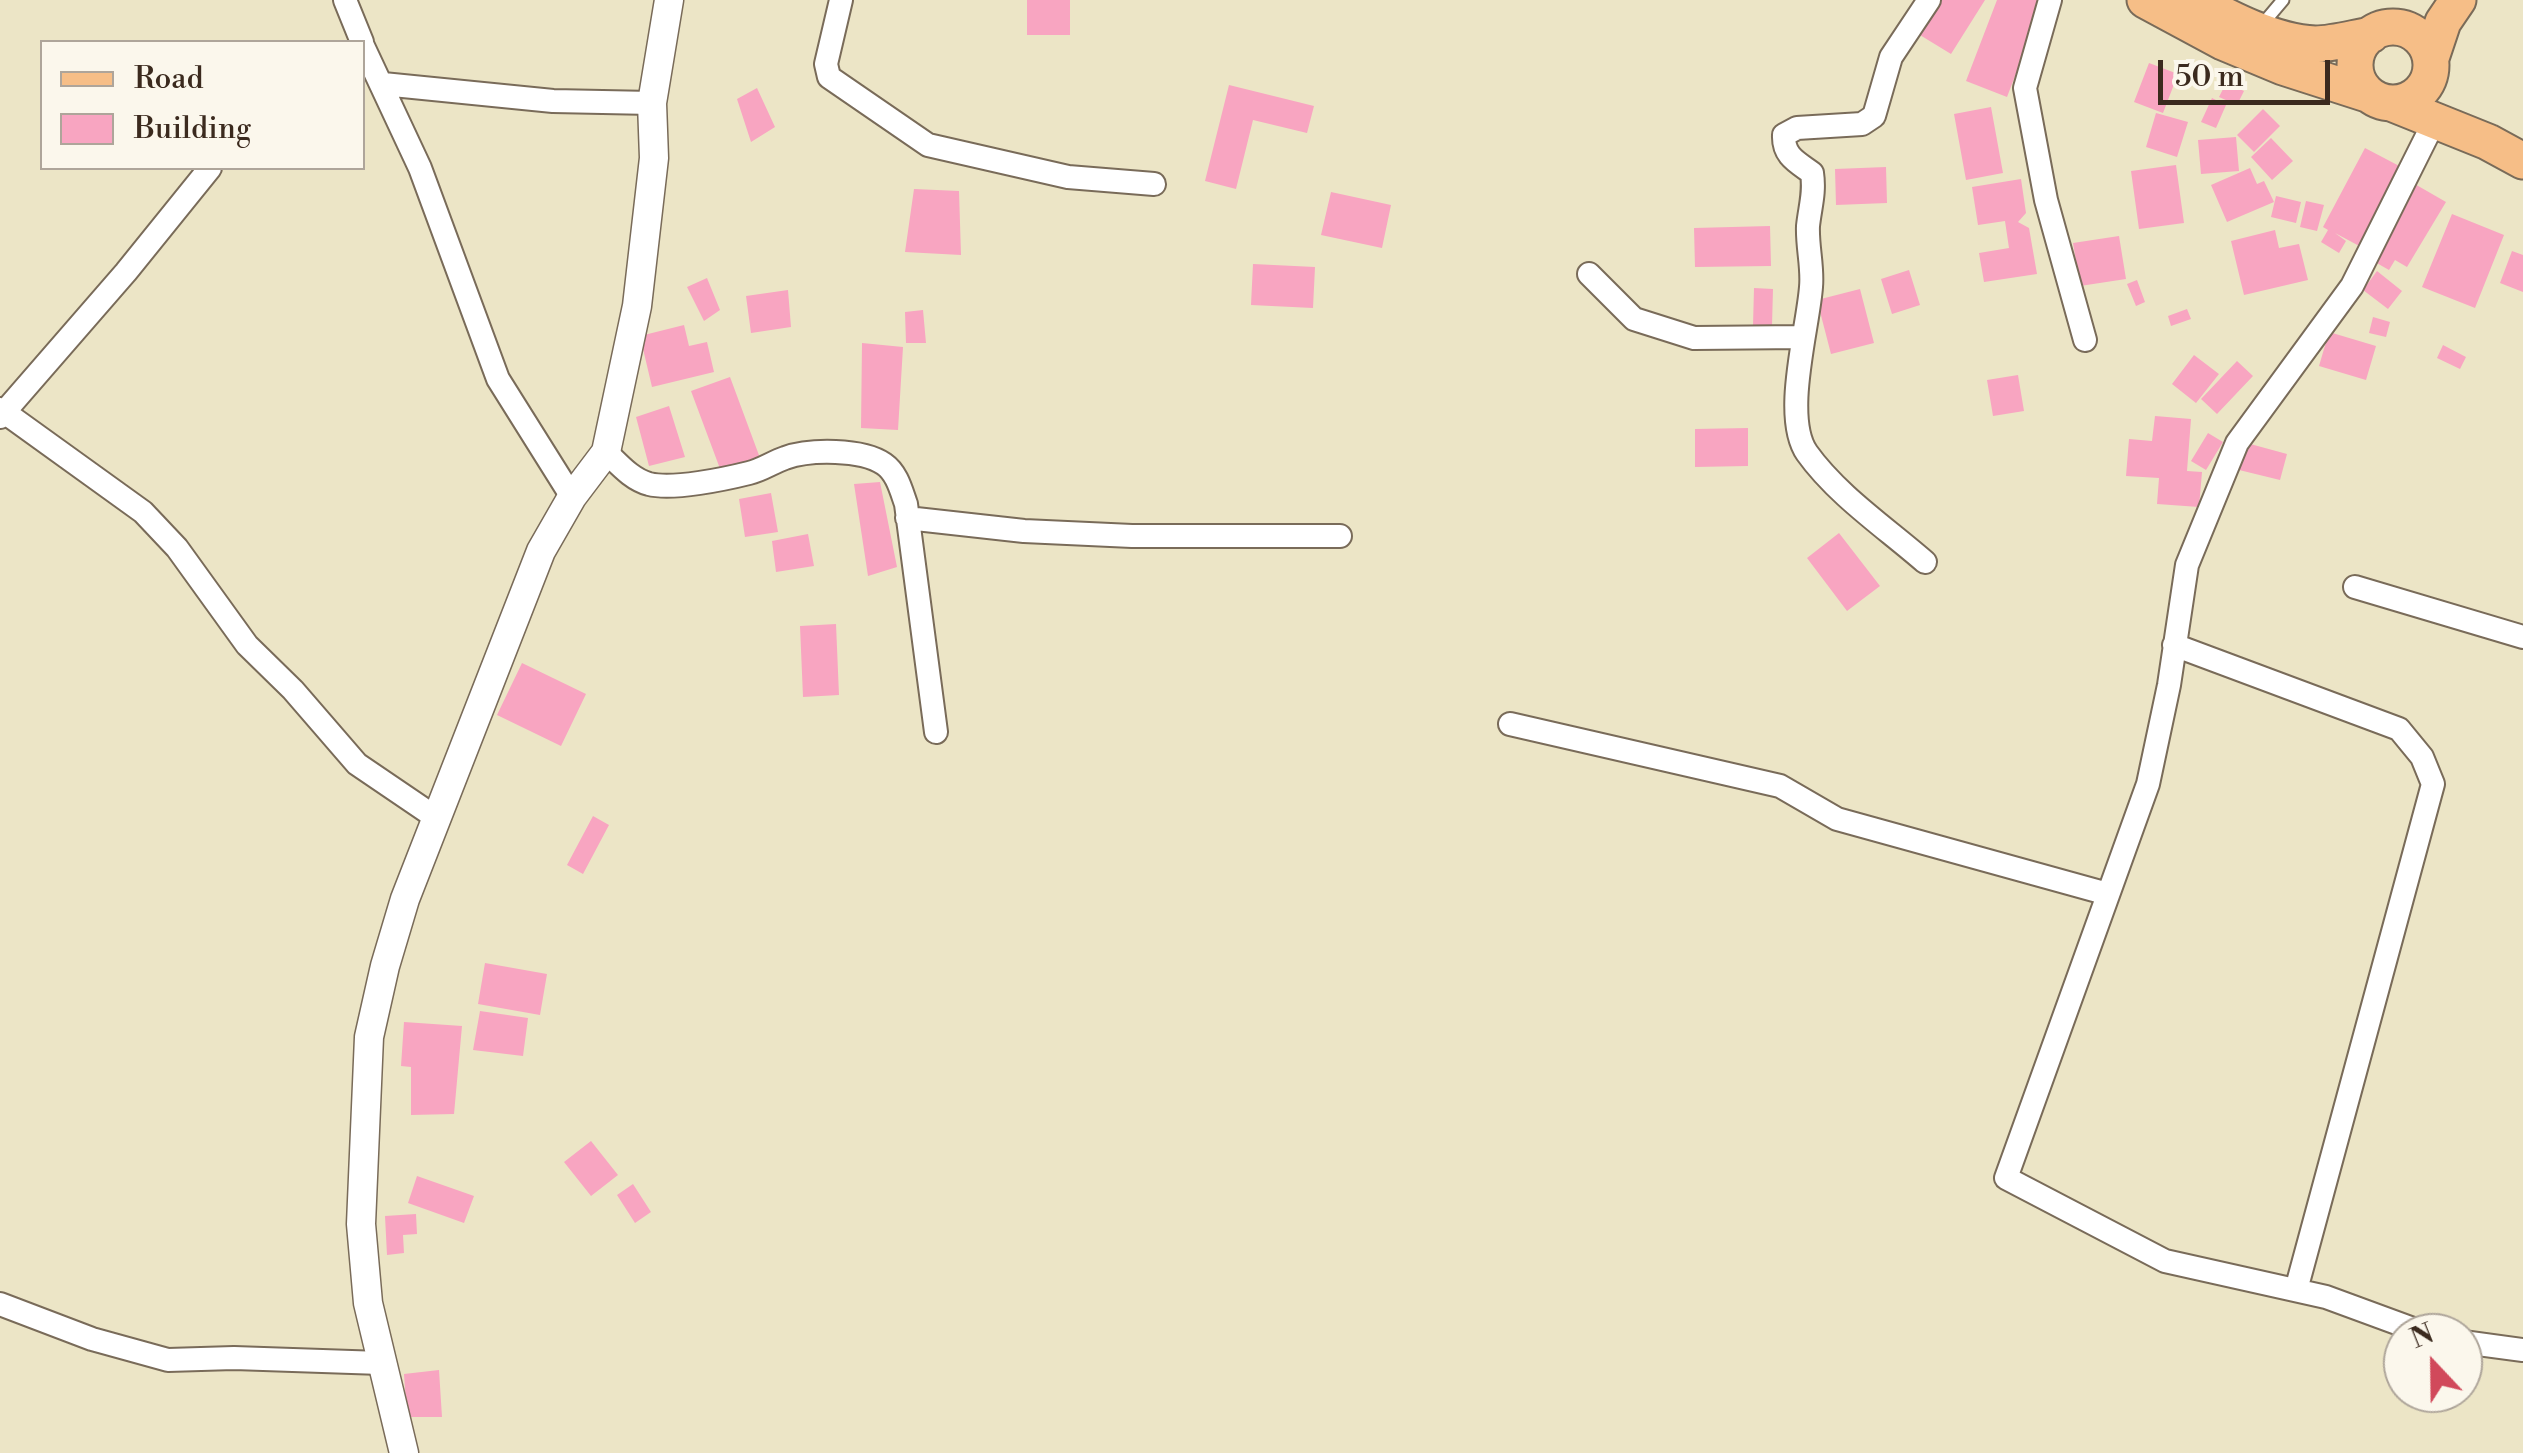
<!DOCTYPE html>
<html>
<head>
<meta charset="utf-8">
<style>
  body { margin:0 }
  #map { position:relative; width:2523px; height:1453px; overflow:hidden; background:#ece5c6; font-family:"Libre Bodoni",serif }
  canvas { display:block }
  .legend { position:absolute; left:40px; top:40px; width:325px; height:130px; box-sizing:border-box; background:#fbf7ec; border:2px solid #aea59a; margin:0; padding:12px 18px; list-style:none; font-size:30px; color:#3b2a1e }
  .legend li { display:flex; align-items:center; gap:20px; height:50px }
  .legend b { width:50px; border:2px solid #aea59a }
  .north { position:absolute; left:2383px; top:1313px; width:100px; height:100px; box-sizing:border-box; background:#fbf7ec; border:2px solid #aea59a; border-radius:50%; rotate:338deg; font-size:28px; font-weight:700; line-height:40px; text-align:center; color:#3b2a1e }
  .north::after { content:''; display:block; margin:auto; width:35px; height:45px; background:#d1495b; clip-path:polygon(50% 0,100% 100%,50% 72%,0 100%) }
  .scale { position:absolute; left:2158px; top:60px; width:172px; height:45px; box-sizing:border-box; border:5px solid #3b2a1e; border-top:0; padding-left:12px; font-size:30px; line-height:35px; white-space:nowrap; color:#3b2a1e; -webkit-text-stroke:8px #fbf7ec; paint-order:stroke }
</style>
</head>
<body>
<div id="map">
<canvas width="2523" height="1453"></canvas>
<ul class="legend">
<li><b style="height:12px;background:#f6be87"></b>Road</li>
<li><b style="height:28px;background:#f8a5c1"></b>Building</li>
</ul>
<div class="north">N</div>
<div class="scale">50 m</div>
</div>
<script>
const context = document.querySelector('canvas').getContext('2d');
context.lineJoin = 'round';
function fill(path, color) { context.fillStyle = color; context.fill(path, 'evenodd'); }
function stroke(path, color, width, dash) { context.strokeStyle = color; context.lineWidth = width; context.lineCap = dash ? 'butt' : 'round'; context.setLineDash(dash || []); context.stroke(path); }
fill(new Path2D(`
  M1027,0H1070V35H1027Z
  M1935,0H1985L1951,54L1915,32Z
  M1997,0H2044L2007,97L1966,81Z
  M2149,63L2178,74L2163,113L2134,102Z
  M2226,83L2244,91L2237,105L2219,97Z
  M1229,85L1314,106L1307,133L1253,120L1236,189L1205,181Z
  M757,88L775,127L751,142L737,99Z
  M2212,98L2226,105L2216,128L2201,122Z
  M1991,107L2003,173L1966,180L1954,114Z
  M2263,109L2280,126L2254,152L2237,135Z
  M2156,113L2188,122L2177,157L2146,147Z
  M2236,137L2239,171L2201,174L2198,140Z
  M2271,138L2293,161L2272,180L2251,157Z
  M2365,148L2405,169L2363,248L2335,233L2346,241L2339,253L2321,242L2328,230L2323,227Z
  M2176,165L2184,223L2139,229L2131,171Z
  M1886,167L1887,203L1836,205L1835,169Z
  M2250,168L2257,184L2264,181L2274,202L2227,222L2211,185Z
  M2021,179L2026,213L2018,222L2029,228L2037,274L1984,282L1979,253L2009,248L2005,221L1978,225L1972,187Z
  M2413,183L2446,202L2407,267L2395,260L2389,270L2368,258Z
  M914,189L959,191L961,255L905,252Z
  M1331,192L1391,205L1382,248L1321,235Z
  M2276,196L2301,202L2296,223L2271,217Z
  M2306,201L2324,205L2317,231L2300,227Z
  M2452,214L2504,235L2475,308L2422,287Z
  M1770,226L1771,266L1695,267L1694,228Z
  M2275,230L2279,248L2299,244L2308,280L2244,295L2231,241Z
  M2119,236L2126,279L2080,286L2073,243Z
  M2512,251L2523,255V292L2500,283Z
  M1253,264L1315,267L1313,308L1251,305Z
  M1909,270L1920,305L1892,314L1881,279Z
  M2377,271L2402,291L2388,309L2363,290Z
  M707,278L720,310L704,321L687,287Z
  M2137,280L2145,302L2136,306L2127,284Z
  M1754,288L1773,289L1772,326H1753Z
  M1860,289L1874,343L1831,354L1817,300Z
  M788,290L791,327L751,333L746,296Z
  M2187,309L2191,319L2171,326L2168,316Z
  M923,310L926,343H906L905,312Z
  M2373,317L2390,322L2386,337L2369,333Z
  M684,325L689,346L707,342L714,372L652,387L640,336Z
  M2329,332L2376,346L2366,380L2319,366Z
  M862,343L903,347L898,430L861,428Z
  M2443,345L2466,357L2460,369L2437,358Z
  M2194,355L2219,374L2196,403L2172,384Z
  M2237,361L2253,376L2217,414L2201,399Z
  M2018,375L2024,411L1993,416L1987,380Z
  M730,377L760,458L722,474L691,391Z
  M669,406L685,457L649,466L636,417Z
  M2155,416L2191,419L2187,471L2202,472L2199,507L2157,504L2159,478L2126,476L2129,439L2152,441Z
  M1748,428V466L1695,467V429Z
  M2208,433L2223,442L2206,470L2191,461Z
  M2243,442L2287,454L2280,480L2235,469Z
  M880,482L897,567L868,576L854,484Z
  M771,493L778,532L745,537L739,499Z
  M1839,533L1880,586L1847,611L1807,558Z
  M808,534L814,566L776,572L772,541Z
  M836,624L839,695L803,697L800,626Z
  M522,663L586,694L561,746L497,715Z
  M593,816L609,825L583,874L567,865Z
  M485,963L547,974L540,1015L478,1004Z
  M480,1011L528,1018L523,1056L473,1050Z
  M404,1022L462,1026L454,1114L411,1115V1067L401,1066Z
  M591,1141L618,1175L591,1196L564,1162Z
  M417,1176L474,1196L464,1223L408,1203Z
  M633,1184L651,1212L635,1223L617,1195Z
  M416,1214L417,1234L403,1235L404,1253L387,1255L385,1216Z
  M439,1370L442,1417H407L404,1374Z`), '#f8a5c1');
const service = new Path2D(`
  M2261,26L2283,0`);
const minor = new Path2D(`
  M345,0L362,42
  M841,0L826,64L829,77L928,145L1068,177L1154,184
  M2050,0L2025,88L2046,200L2085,340
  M362,44L420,168L498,379L572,497
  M383,84L553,101L652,103
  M1589,274L1634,319L1694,338L1803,337
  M0,409L143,512L177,548L247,645L293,690L357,764L438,819
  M0,417L126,272L210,168
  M606,452C619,464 631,479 649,484C673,490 725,479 749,473C762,470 773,462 785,458C810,449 862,449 884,464C897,473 901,490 906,504L936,732
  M907,518L1024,531L1132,536H1340
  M1925,562C1886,528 1837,495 1807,453C1782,417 1808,329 1811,287C1813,267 1807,246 1808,226C1810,207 1815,193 1812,173C1797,162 1783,156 1784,135L1797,128L1862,124L1874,116L1891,57L1929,0
  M2355,587L2523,637
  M2174,645L2399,729L2422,757L2433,784L2296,1290
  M1510,724L1780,786L1837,819L2108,894
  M0,1304L92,1339L168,1360L234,1358L381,1363
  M2424,1333L2326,1297L2165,1261L2006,1178L2148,784L2169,685L2187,565L2237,443L2352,286L2435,120
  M2463,1342L2523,1350`);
const tertiary = new Path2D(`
  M404,1453L368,1303L361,1224L369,1037L385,966L405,899L541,551L572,497L606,452L637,306L654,158L652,103L669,0`);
const primary = new Path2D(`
  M2145,0L2223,42L2283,67L2367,94
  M2195,0C2230,19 2274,42 2315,44C2333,44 2353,38 2371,35
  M2355 65a38 38 0 1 1 76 0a38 38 0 1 1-76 0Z
  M2431,58L2443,22L2458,0
  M2391,103L2488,142L2523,161`);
stroke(service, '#796b59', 15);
stroke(minor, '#796b59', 26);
stroke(tertiary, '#796b59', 31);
stroke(primary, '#796b59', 39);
stroke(service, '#fff', 11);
stroke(minor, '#fff', 22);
stroke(tertiary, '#fff', 28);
stroke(primary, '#f6be87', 35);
</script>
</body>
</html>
